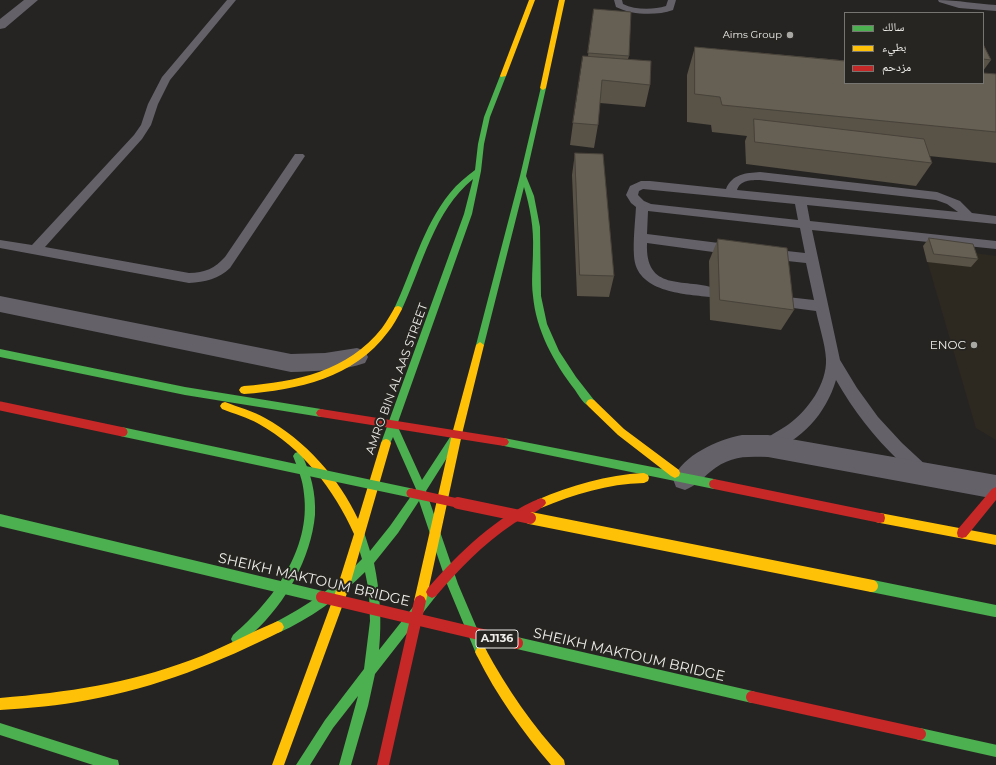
<!DOCTYPE html>
<html>
<head>
<meta charset="utf-8">
<style>
  body { margin:0 }
  #map { position:relative; width:996px; height:765px; overflow:hidden; background:#262422; font-family:Montserrat,"Noto Naskh Arabic",sans-serif }
  canvas { display:block }
  .legend { position:absolute; left:844px; top:12px; width:140px; height:72px; box-sizing:border-box; background:#272521; border:1px solid #777571; margin:0; padding:5px 7px; list-style:none; font-size:12px; color:#eeedea }
  .legend li { display:flex; align-items:center; gap:8px; height:20px }
  .legend b { width:20px; border:1px solid #777571 }
</style>
</head>
<body>
<div id="map">
<canvas width="996" height="765"></canvas>
<ul class="legend">
<li><b style="height:5px;background:#4caf50"></b>سالك</li>
<li><b style="height:5px;background:#ffc107"></b>بطيء</li>
<li><b style="height:5px;background:#c62828"></b>مزدحم</li>
</ul>
</div>
<script>
const context = document.querySelector('canvas').getContext('2d');
context.lineJoin = 'round';
function fill(path, color) { context.fillStyle = color; context.fill(path, 'evenodd'); }
function stroke(path, color, width, dash) { context.strokeStyle = color; context.lineWidth = width; context.lineCap = dash ? 'butt' : 'round'; context.setLineDash(dash || []); context.stroke(path); }
function write(font, color, halo, rows, align = 'center') {
  context.font = font + ' Montserrat,sans-serif'; context.lineWidth = 4; context.setLineDash([]); context.textBaseline = 'middle'; context.strokeStyle = halo; context.fillStyle = color; for (const [text, x, y, turn = 0] of rows) {
    context.save(); context.translate(x, y); context.rotate((+turn || 0) * Math.PI / 180); context.textAlign = isNaN(turn) ? turn : align; if (halo) context.strokeText(text, 0, 0); context.fillText(text, 0, 0); context.restore();
  }
}
fill(new Path2D(`
  M923,246L996,256V440L976,428Z`), '#2e2920');
fill(new Path2D(`
  M227,0H236L170,80L158,104L151,125L142,139L45,247L189,273C205,273 215,268 225,257L295,154H303L305,156L230,268C219,279 205,282 189,283L0,248V240L32,245L134,135L141,125L148,104L162,77Z
  M614,0H622L623,4C635,10 653,10 666,6L668,0H676L673,10C656,16 632,15 616,7Z
  M938,0C957,0 977,4 996,5V11L959,8L939,2Z
  M760,172L937,192L960,201L972,213L996,216V224L807,205L810,221L996,241V249L812,230L840,360L857,388L878,417L902,443L929,468L931,473L929,478L923,481C913,477 906,469 899,461C874,437 853,410 836,380C826,414 801,441 768,453L762,451L760,446C765,436 780,431 789,424C808,410 827,384 826,359C825,343 819,326 816,311L778,306L773,305L771,301L773,297L778,296L814,300L806,263L769,259L764,257L763,254L764,251L769,249L805,253L800,228L648,211L647,234L735,245L740,247L741,250L740,253L735,255L647,243C645,292 683,278 715,288L717,292L715,296L710,297C683,294 636,292 634,256C633,240 635,224 636,207L631,203L626,195L630,186L641,181H650L726,189C732,174 746,173 760,172ZM760,180L936,200L947,204L958,212L737,190C740,180 751,180 760,180ZM643,189L795,204L798,220L651,204L644,201L638,195L639,191Z`), '#646169');
fill(new Path2D(`
  M24,0H38L5,28L0,29V19Z
  M0,296L291,354L325,353L357,348L365,351L368,357L365,363C341,371 316,371 291,372L0,312Z
  M742,435H768L996,475V499L768,457C744,456 729,456 710,472C702,479 695,486 685,490L676,487L673,479C683,455 717,440 742,435Z`), '#646169');
fill(new Path2D(`
  M503,74L506,76L490,117L484,144L481,171L472,214L397,425L422,480L454,431L457,430L460,431L462,434L426,491L458,584L487,652L485,656L481,658L477,656L447,584L419,501L398,533L374,563C380,592 382,620 379,650L428,588L432,586L436,588L438,592L436,596L375,674L368,706L351,765H339L358,696L333,728L310,765H296L325,720L364,669L370,621L369,592L365,572C340,597 310,619 278,633L274,631L272,627L274,623C306,606 337,586 362,559L354,533L355,529L359,528L363,529L370,551L390,526L416,489L393,437L389,446L386,447L383,446L381,443L464,214L473,179C434,211 423,264 402,309L398,312L394,309C412,271 423,226 450,193C457,184 466,177 475,170L478,144L484,117L500,76Z
  M541,87L546,88L526,176L534,196L540,227L541,296L547,324L559,351L576,377L594,400L596,403L594,406C586,409 579,396 575,390C554,363 536,330 533,296C531,281 533,265 533,250C534,228 530,207 524,187L484,345L480,348L476,345L520,176Z
  M0,349L185,387L321,409L324,410L326,413L324,416L321,417L185,395L0,357Z
  M504,438L714,479L718,481L719,484L718,487L714,489L504,446L501,445L499,442L501,439Z
  M298,452L301,453C311,473 316,493 315,515C311,558 286,603 254,632C249,637 244,642 237,645L233,643L231,639L233,635C273,601 311,549 304,494C303,480 298,469 293,456L295,453Z
  M0,723L113,759L118,760L119,765H93L0,735Z`), '#4caf50');
fill(new Path2D(`
  M529,0H535L506,76L501,77L500,76Z
  M559,0H565L546,88L543,90L540,88Z
  M398,306L401,307L402,309L401,311C397,318 393,326 388,332C354,378 298,390 244,394L241,393L239,390L241,387L244,386C296,382 348,371 382,328C387,321 391,314 395,307Z
  M480,342L484,345L462,434L426,601L424,605L420,607L416,605L414,601L452,434L476,345Z
  M591,399L594,400L624,429L679,470L680,473L679,476L675,478L671,476L618,435L588,406L586,403L588,400Z
  M225,402C238,407 253,411 265,418C305,440 339,478 358,519L381,443L383,440L386,439L389,440L391,443L350,585L284,765H272L338,585L354,534C334,489 302,448 259,424C247,417 234,414 222,409L220,406L222,403Z
  M644,473L648,475L649,478L648,481L644,483C607,484 575,494 541,508L537,506L536,503L537,500C572,485 606,475 644,473Z
  M880,513L996,535V545L880,523L876,522L875,518L876,514Z
  M278,621L282,623L284,627L282,631C220,662 156,688 88,700C59,706 29,708 0,710V698C69,692 126,684 191,660C221,649 249,633 278,621Z
  M481,646L485,648C507,689 533,726 564,760L565,765H551C522,731 497,696 477,656L475,652L477,648Z`), '#ffc107');
fill(new Path2D(`
  M321,409L504,438L507,439L509,442L507,445L504,446L321,417L318,416L316,413L318,410Z
  M714,479L880,513L884,514L885,518L884,522L880,523L714,489L710,487L709,484L710,481Z
  M996,487V500L966,537L962,538L958,537L957,533L958,529L992,489Z
  M541,498L545,500L546,503C543,510 520,519 513,524C483,544 459,569 436,596L432,598L428,596L426,592L428,588C460,552 496,516 541,498Z
  M420,595L424,597L426,601L389,765H377L414,601L416,597Z`), '#c62828');
stroke(new Path2D(`
  M123,432L411,493`), '#4caf50', 9);
stroke(new Path2D(`
  M0,520L322,597
  M872,586L996,611
  M517,643L752,697
  M920,734L996,751`), '#4caf50', 12);
stroke(new Path2D(`
  M530,518L872,586`), '#ffc107', 12);
stroke(new Path2D(`
  M0,406L123,432
  M411,493L462,504`), '#c62828', 9);
stroke(new Path2D(`
  M458,503L530,518
  M322,597L517,643
  M752,697L920,734`), '#c62828', 12);
fill(new Path2D(`
  M594,9L629,56L628,59L650,85L645,107L600,103L598,125L594,148L570,145L573,123L588,56Z
  M983,44L991,60L983,71Z
  M695,47L996,74V163L929,156L932,163L916,186L746,164L745,141L747,136L712,132L711,125L687,122V75Z
  M575,153L614,276L609,297L577,296L572,175Z
  M929,238L978,259L971,267L927,262L923,246Z
  M718,239L794,310L781,330L710,320L709,261Z`), '#585247');
const building = new Path2D(`
  M594,9L631,12L629,56L588,53Z
  M983,44L991,60L983,59Z
  M695,47L845,61V83H983V73L996,74V132L722,105L720,97L695,94Z
  M583,56L651,61L650,85L602,80L598,125L573,123Z
  M754,119L924,139L932,163L755,142Z
  M575,153L603,154L614,276L580,275Z
  M929,238L973,244L978,259L934,254Z
  M718,239L787,248L794,310L720,300Z`);
fill(building, '#665f53');
stroke(building, '#47423a', 1);
for (const [x, y, r, color] of [
  [790,35,4,"#a8a7a4"],
  [974,345,4,"#a8a7a4"]
]) { const dot = new Path2D(); dot.arc(x, y, r, 0, 2 * Math.PI); context.fillStyle = color; context.fill(dot); stroke(dot, '#272521', 1.5); }
write('10px', '#eeedea', '#272521', [
  ["Aims Group",782,35]
], 'right');
for (const [x, y, w] of [
  [497,639,42]
]) { const box = new Path2D(); box.roundRect(x - w / 2, y - 9, w, 18, 3); context.fillStyle = '#272521'; context.fill(box); stroke(box, '#eeedea', 1); }
write('bold 11px', '#eeedea', null, [
  ["AJ136",497,639]
]);
write('12px', '#eeedea', '#272521', [
  ["ENOC",966,345]
], 'right');
write('12px', '#eeedea', '#272521', [
  ["AMRO BIN AL AAS STREET",397,379,-70]
]);
write('14px', '#eeedea', '#272521', [
  ["SHEIKH MAKTOUM BRIDGE",314,580,13],
  ["SHEIKH MAKTOUM BRIDGE",629,655,13]
]);
</script>
</body>
</html>
